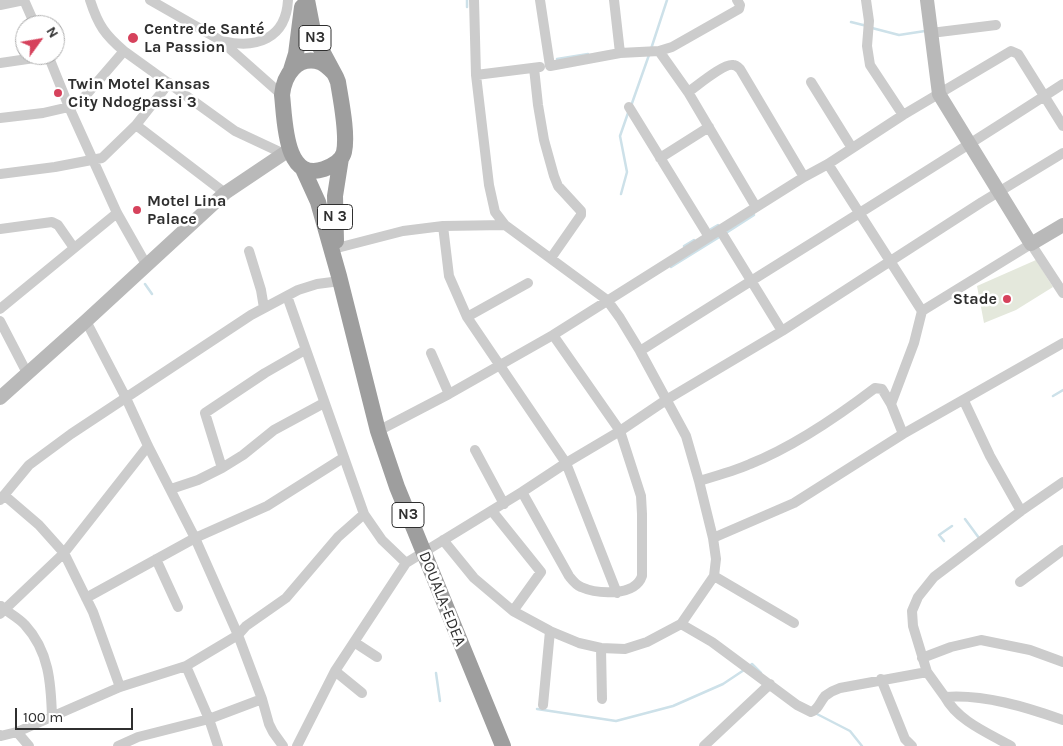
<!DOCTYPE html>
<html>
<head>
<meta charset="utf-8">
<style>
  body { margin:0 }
  #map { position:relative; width:1063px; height:746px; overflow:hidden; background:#fff; font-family:Karla,sans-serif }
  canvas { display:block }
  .north { position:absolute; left:15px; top:15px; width:50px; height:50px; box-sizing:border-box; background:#fff; border:1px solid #acacac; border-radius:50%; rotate:58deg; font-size:14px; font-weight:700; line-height:20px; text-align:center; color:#2f2f2f }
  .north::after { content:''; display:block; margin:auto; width:18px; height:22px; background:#d6425c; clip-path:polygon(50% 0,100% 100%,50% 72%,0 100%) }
  .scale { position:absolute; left:15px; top:708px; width:118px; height:22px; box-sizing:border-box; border:2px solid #2f2f2f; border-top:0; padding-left:6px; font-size:15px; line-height:18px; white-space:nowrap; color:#2f2f2f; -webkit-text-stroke:4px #fff; paint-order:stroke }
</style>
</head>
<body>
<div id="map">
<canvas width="1063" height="746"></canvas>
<div class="north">N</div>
<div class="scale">100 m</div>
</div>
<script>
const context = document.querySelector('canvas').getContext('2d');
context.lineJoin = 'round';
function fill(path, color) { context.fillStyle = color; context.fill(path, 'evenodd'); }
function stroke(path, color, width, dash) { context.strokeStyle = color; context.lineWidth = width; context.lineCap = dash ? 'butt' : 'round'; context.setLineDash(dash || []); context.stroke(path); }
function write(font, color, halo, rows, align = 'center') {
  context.font = font + ' Karla,sans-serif'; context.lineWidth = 5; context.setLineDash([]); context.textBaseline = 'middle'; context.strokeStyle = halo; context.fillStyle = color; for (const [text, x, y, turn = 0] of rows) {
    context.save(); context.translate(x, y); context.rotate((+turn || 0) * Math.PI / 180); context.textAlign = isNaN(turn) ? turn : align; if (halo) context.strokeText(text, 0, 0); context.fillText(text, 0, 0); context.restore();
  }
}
fill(new Path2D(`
  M1036,260L1053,287L1016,310L984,323L977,286Z`), '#e4e8dc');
stroke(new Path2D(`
  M467,0V7
  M851,22L867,26
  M872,28L899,35L925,31
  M651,49L667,0
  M557,59L588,54
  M631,106L649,55
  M621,194L627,172L620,136L628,113
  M711,229L718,225
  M726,233L754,215
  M684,246L694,240
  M671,267L721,236
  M145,284L152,294
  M1053,396L1063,390
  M965,519L979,538
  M944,541L939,535L952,526
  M750,666L752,664L761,673
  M436,673L440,701
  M537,709L616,721L673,706L723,684L744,670
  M815,713L850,731L862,746`), '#cde1e9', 2.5);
stroke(new Path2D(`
  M24,0L35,25
  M90,0C98,25 105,35 124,51L235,131L282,153
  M150,0L220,40L282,95
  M474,0L476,75L489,185L495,212L505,225
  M540,0L550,66L620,53L659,51L672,47L739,9L740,5L737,0
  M614,0L620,53
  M866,0L869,21L867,46L870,65L903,115
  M0,5L24,0
  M931,33L996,25
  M223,41C256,49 286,39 288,0
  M659,51L688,92L756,207
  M48,55L69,107L117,213L147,266
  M0,63L48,56
  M534,68L538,105L544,140L554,176L558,186L581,211V215L551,258
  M476,75L540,67
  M811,82L852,148
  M688,92C697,86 724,63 733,65C736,65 738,67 740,69L804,177
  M629,107L709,237
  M0,118L43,113L69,107L80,102L124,51
  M136,125L225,193
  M660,158L709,127
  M828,164L922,311
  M0,174L55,167L102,158L136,125L169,83
  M443,226L449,276L467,317L566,463L617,593
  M0,229L52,222L58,225L74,248
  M720,230L782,331
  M337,248L403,231L443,226L505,225L607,300L620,318L640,351L686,436L699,481L713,538L716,559L714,576L681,624L647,642L625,649L601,648L579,643L550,631L513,611L474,578L443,540
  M249,251L261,290L264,308
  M287,296L364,514L382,540L406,563
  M0,309L117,213
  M467,317L528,283
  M0,321L27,373
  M86,321L126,398L148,446L195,538L238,635L262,699L269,724L273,732L283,746
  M640,351C781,261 923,175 1063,84
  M431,353L449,394
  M964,401L990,456L1021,511
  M378,431L449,394L553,335L804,177L828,164L903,115L1011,51L1018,54L1063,126
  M903,434L891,404L914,343L922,311L1031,244L1063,293
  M475,450L504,504
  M222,468L205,413L265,373L305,350
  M699,481C716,476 734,471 750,464C795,446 837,417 875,388L882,389L891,404
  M1063,482L1021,511L934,577L918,597L912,611L913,626L927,672L945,697C984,694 1026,707 1063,720
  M171,489L198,480L222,468L243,455L274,430L324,403
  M522,492L569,576C573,581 576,585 581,587C597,594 635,597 642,576V514L641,496L620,431L553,335
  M4,495L39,525L64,553L93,612L120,687
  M0,500L29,465L71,434L251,315L298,290L317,284L340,281
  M492,511L541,572L513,611
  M713,538L794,503L903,434L1063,343
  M156,559L178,607
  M714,576L794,623
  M1020,582L1063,550
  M86,598L195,538L267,506L343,458
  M1,606C8,613 18,617 25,625C49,651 51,683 52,717
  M0,614L64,553L148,446
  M681,624L712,642L797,705L811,712C818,710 820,702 825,696C830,692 834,690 840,688L927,672
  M354,642L377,657
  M601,648L602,699
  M922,658L951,647L981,640L1030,650L1063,662
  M186,666L209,719L218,746
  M335,671L362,693
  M881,679L905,739L912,746
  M945,697C958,721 988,733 1011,746
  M543,705L550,631
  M17,732L29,746
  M0,735L1,736L17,732L120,687L186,666L238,635L246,626L286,598L338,537L364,514
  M118,746L138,737L209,719L262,699
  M297,746L335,671L406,563L522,492L566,463L620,431L666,400L782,331L982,202L1063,153
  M704,746L770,684`), '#ccc', 10);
stroke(new Path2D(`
  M927,0L939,94L1031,244L1063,225
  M0,398L86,321L225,193L289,150`), '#b9b9b9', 14);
stroke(new Path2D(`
  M307,0L314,36L336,77L338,82C341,101 348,134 344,152C342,161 332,166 324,169C284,183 285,119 282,95C284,75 297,55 320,62C325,64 329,68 333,72
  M291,70L296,54L302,7
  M303,169L318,202L339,276L378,431L397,487L503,746
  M336,241L335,196L341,158`), '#9e9e9e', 16);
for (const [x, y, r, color] of [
  [133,38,6,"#d6425c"],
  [58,93,5,"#d6425c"],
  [137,210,5,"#d6425c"],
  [1007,299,5,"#d6425c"]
]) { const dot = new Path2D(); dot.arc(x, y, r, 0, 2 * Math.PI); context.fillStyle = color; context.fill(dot); stroke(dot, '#fff', 2); }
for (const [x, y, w] of [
  [315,38,32],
  [335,217,35],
  [408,515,32]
]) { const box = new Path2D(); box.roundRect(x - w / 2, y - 12.5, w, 25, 4); context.fillStyle = '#fff'; context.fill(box); stroke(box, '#2f2f2f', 1); }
write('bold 15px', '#2f2f2f', null, [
  ["N3",315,38],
  ["N 3",335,217],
  ["N3",408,515]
]);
write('bold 16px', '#2f2f2f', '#fff', [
  ["Centre de Santé",144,29],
  ["La Passion",144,47],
  ["Twin Motel Kansas",68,84],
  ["City Ndogpassi 3",68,102],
  ["Motel Lina",147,201],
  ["Palace",147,219],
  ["Stade",997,299,"right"]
], 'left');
write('16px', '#2f2f2f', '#fff', [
  ["DOUALA-EDEA",442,599,68]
]);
</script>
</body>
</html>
